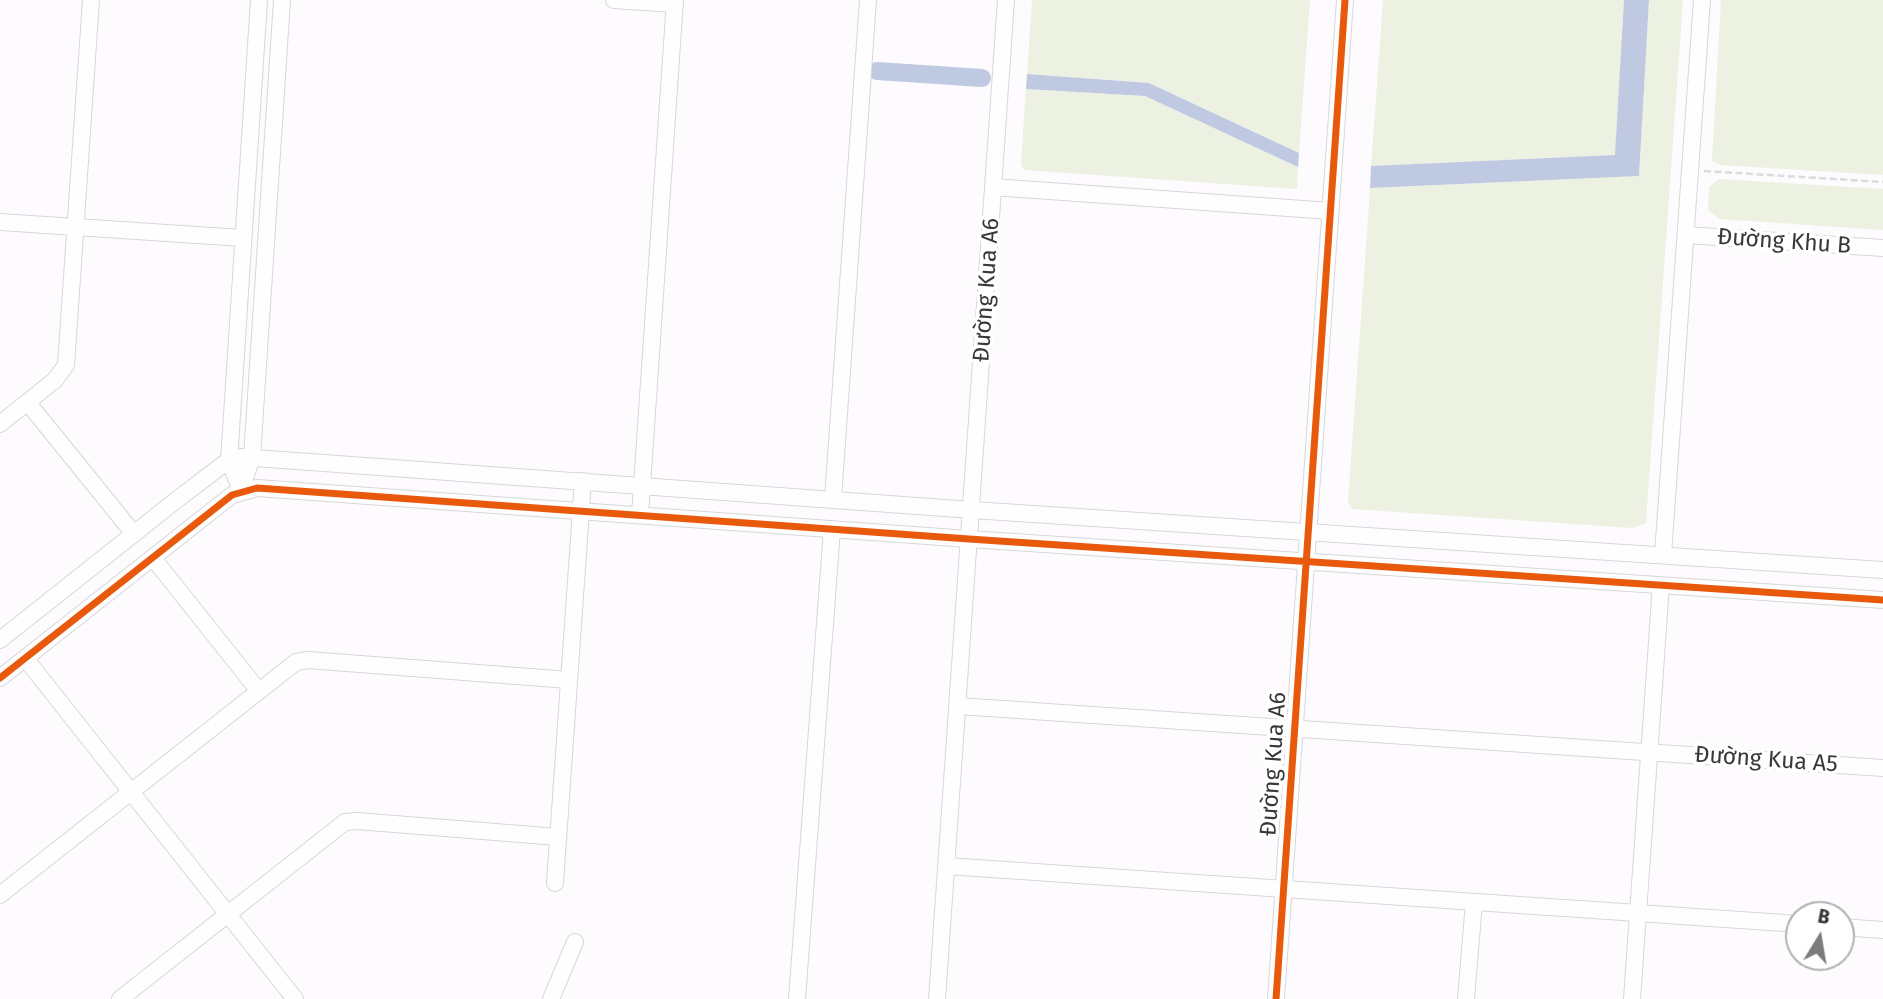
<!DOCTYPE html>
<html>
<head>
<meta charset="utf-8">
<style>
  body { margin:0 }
  #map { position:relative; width:1883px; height:999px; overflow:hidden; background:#fdfbfe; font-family:"Fira Sans",sans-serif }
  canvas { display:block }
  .north { position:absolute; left:1785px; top:901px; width:70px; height:70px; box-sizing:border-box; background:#fff; border:2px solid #b0afb1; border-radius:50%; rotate:11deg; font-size:19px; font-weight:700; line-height:28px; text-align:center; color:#3a363b }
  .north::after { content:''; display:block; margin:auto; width:24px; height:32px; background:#7e7b7f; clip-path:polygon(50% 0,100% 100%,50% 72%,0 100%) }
</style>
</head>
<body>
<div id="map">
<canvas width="1883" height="999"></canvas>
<div class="north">B</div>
</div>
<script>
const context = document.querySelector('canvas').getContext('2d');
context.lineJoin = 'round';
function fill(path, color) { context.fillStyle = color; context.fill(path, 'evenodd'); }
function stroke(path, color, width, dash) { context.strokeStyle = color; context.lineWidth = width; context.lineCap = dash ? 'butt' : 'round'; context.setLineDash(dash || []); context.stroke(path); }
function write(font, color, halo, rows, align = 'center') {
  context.font = font + ' "Fira Sans",sans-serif'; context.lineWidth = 7; context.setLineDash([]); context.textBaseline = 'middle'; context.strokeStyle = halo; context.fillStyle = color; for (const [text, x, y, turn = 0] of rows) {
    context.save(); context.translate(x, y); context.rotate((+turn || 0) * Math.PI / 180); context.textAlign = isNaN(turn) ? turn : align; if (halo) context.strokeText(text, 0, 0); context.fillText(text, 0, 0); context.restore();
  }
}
fill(new Path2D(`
  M1032,0H1310L1299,153L1149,83L1027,74Z
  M1383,0H1624L1616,155L1371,166Z
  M1649,0H1683L1646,523L1633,528L1352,509L1348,502L1370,188L1639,176Z
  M1721,0H1883V175L1720,165L1712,161Z
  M1026,89L1145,96L1298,167L1297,189L1024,170L1021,164Z
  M1719,179L1883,189V230L1719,219L1708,210L1709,187Z`), '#ecf1e2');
fill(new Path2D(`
  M1624,0H1649L1639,176L1370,188L1371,166L1615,155Z
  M1027,74L1149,83L1299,153L1298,167L1145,96L1026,89Z`), '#bfc9e1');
stroke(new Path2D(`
  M877,71L982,78`), '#bfc9e1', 18);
const street = new Path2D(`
  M614,0L675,4
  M993,187L1331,211
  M0,222L242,238
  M1686,235L1883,248
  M28,403L134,534
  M0,424L55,380L66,365L91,0
  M241,490L229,461L259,0
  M241,490L252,457L282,0
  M833,499L868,0
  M640,515L675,0
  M1663,555L1702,0
  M153,558L258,690
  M0,640L179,498L225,463L241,457L972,510L1883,570
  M25,658L295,999
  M0,678L232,495L257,488L969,539L1883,600
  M958,706L1883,768
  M947,866L1799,924
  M555,883L583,481
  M0,895L296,662L308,660L569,680
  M1841,927L1883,930
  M120,999L345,822L357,821L558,837
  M551,999L575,942
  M797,999L832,529
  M937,999L1006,0
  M1276,999L1345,0
  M1466,999L1474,902
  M1632,999L1661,585`);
stroke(street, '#d8d6d9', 18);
stroke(new Path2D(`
  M1704,171L1883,182`), '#dbdbdb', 2.5, [7, 3.5]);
stroke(street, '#fffeff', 16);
stroke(new Path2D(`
  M0,678L232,495L257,488L969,539L1883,600
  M1276,999L1345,0`), '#e8590c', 7);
write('23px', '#3a363b', '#fff', [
  ["Đường Khu B",1784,242,4],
  ["Đường Kua A6",987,290,-86],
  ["Đường Kua A5",1766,760,4],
  ["Đường Kua A6",1274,764,-86]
]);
</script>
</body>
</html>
